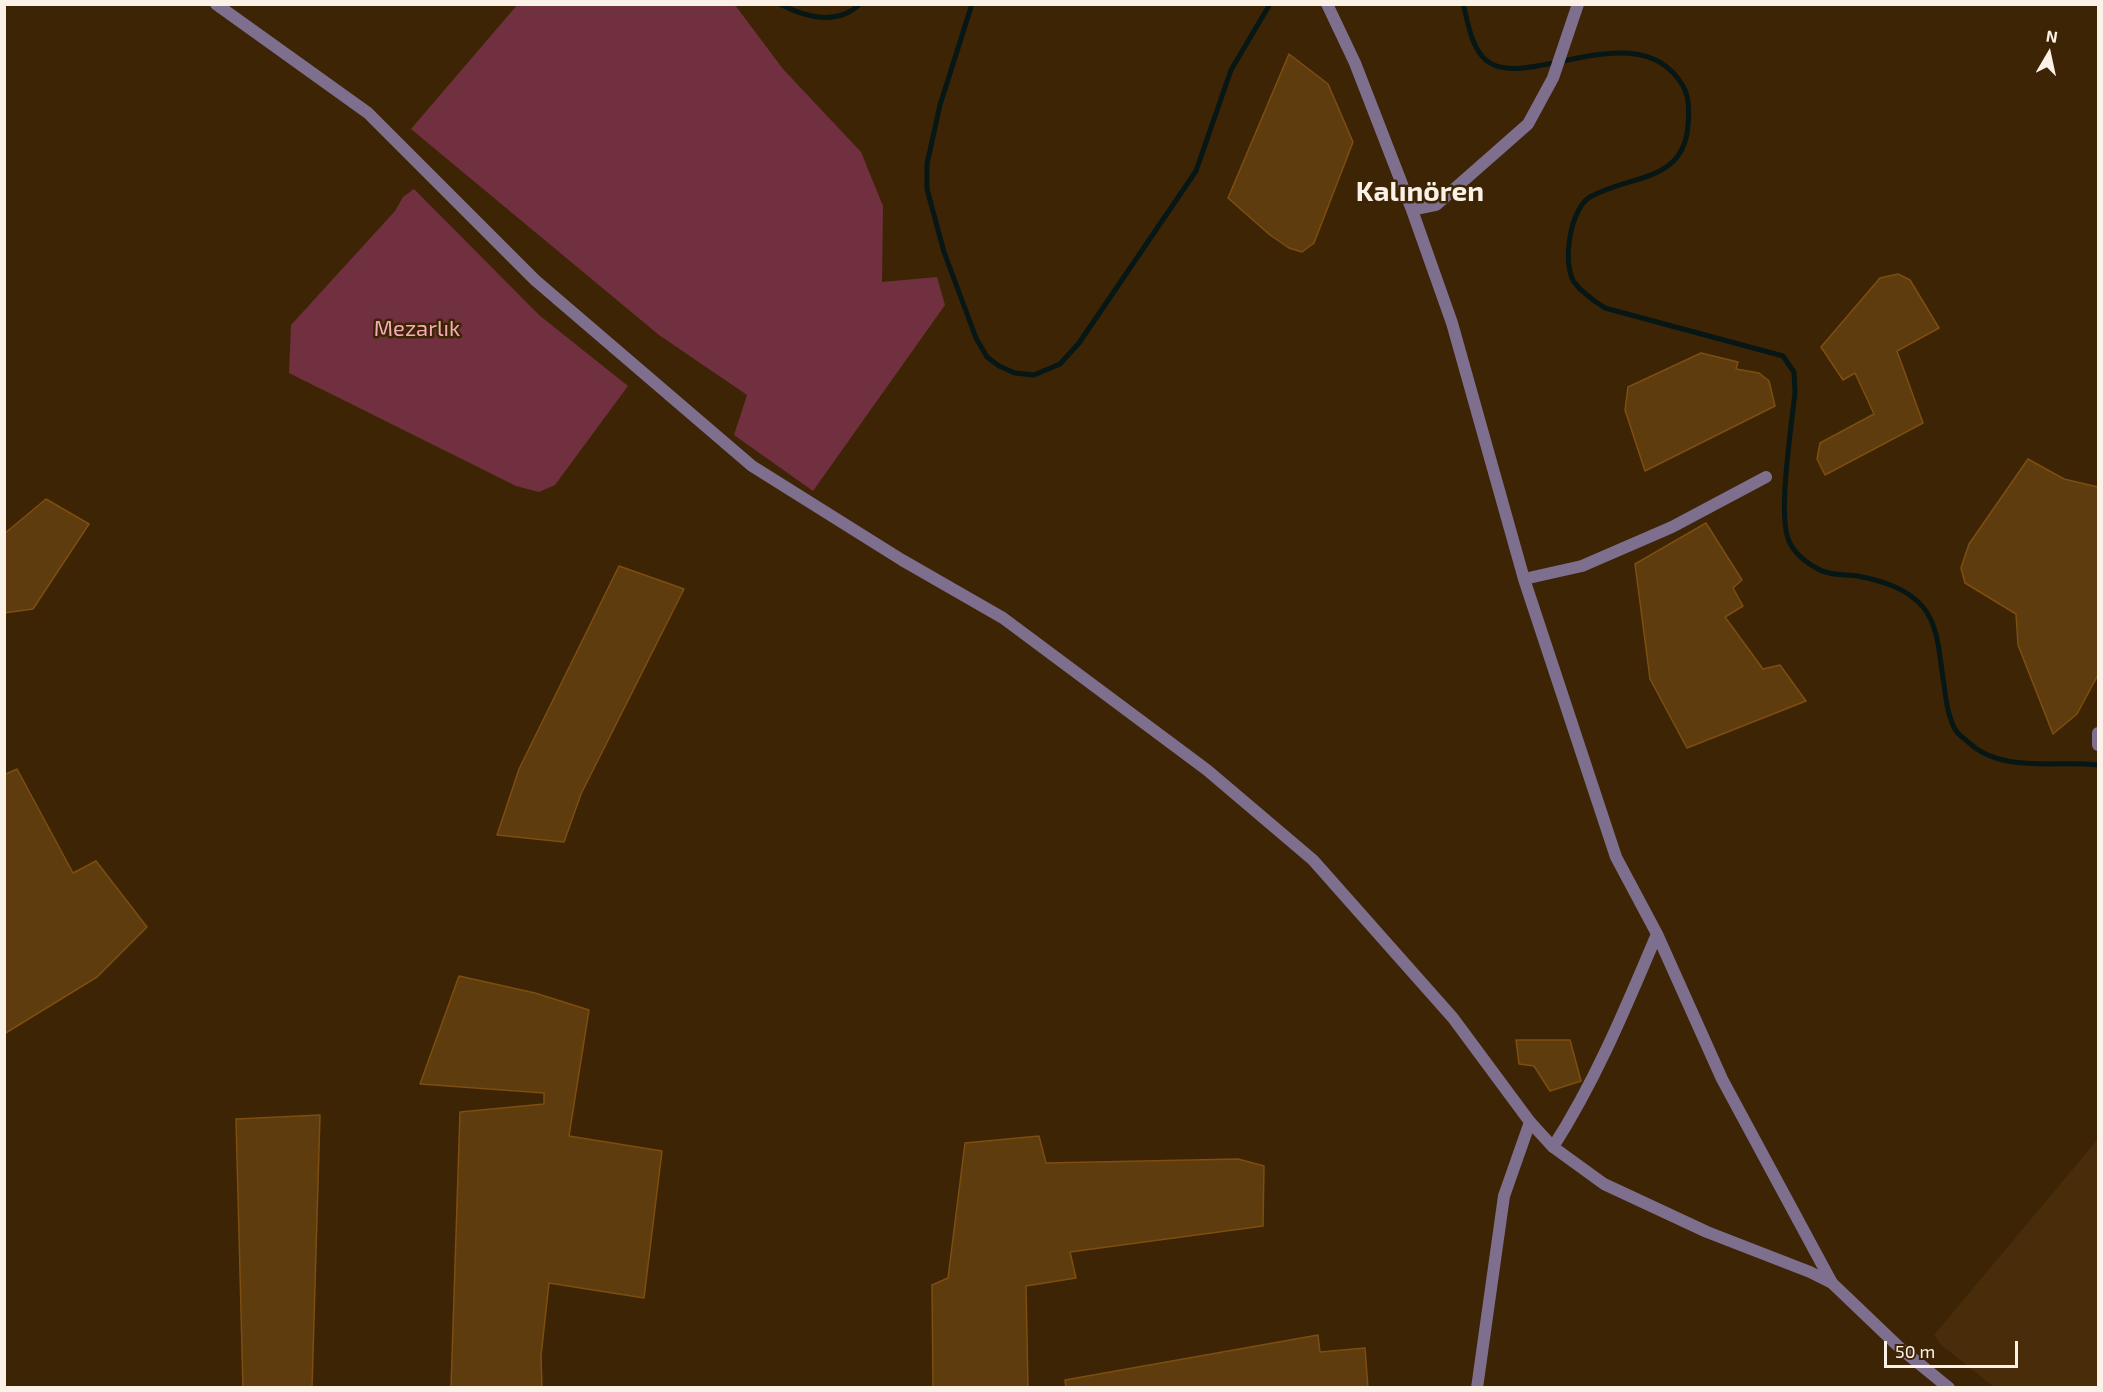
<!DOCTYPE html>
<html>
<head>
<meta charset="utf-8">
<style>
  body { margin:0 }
  #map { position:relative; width:2103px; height:1392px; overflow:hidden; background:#3d2405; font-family:"Exo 2",sans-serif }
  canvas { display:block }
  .frame { position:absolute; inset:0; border:6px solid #fcf1e6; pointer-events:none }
  .north { position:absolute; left:2019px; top:24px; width:60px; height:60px; -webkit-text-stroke:4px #3d2405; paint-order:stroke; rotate:9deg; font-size:16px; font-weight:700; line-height:24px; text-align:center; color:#fcf1e6 }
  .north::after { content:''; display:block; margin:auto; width:21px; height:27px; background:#fcf1e6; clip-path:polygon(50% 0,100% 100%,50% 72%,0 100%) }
  .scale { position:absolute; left:1884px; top:1341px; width:134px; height:27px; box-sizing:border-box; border:3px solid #fcf1e6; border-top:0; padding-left:8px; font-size:18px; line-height:21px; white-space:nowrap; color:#fcf1e6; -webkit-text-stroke:4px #3d2405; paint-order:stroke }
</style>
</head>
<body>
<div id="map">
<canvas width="2103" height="1392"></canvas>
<div class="frame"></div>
<div class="north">N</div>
<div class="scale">50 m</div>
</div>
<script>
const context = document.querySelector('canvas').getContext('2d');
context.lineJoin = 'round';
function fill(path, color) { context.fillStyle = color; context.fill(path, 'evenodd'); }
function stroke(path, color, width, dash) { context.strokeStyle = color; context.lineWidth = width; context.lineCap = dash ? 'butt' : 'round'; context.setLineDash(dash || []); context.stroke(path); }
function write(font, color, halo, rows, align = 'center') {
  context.font = font + ' "Exo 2",sans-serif'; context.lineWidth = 5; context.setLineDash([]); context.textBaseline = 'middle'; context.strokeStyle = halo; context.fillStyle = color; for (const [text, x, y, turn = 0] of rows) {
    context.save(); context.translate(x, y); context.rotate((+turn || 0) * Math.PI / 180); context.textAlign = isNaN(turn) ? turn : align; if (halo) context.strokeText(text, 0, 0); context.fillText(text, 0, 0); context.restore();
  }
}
fill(new Path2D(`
  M2098,1139V1387H1994L1940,1344L1934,1335Z`), '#492d0a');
fill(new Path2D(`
  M518,4L735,5L783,69L861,152L883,206L882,282L937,277L945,305L813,491L734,435L747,395L659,335L411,129Z
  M414,189L539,315L628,386L555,485L539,492L516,486L289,373L291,325L395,211L403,197Z`), '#71303f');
stroke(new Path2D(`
  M780,4C805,17 837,26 860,4
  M972,4L940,105L927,164V189L944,252L976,338L987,357L999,366L1015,373L1034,375L1060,364L1079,343L1196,171L1231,70L1270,4
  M1463,4C1468,21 1470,42 1482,56C1517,100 1637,7 1683,86C1690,98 1689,114 1688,126C1683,184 1629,174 1590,197C1570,209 1562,263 1574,282C1582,293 1594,301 1605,308L1783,356L1794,372L1795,392C1792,424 1777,515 1789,541C1794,553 1807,563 1818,569C1830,576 1845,574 1858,576C1882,581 1907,588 1923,607C1937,624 1939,649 1942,671C1945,689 1946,713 1955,729C1957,734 1964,738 1968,742C2002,774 2055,760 2098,765`), '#071715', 5);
const building = new Path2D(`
  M1289,54L1328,84L1353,142L1314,243L1302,252L1289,248L1270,235L1228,198Z
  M1898,274L1910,280L1939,328L1897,351L1923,423L1825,475L1817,459L1820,443L1874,414L1855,373L1843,380L1821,347L1880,278Z
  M1701,353L1738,362L1736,369L1759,373L1769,381L1775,406L1645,471L1625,410L1628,387Z
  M2028,459L2064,479L2098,487V675L2077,714L2053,734L2018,645L2016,614L1965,583L1961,568L1969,544Z
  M46,499L89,524L33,609L4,613V534Z
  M1706,523L1742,580L1733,588L1743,606L1725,617L1763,669L1780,665L1806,701L1687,748L1650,679L1635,564Z
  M619,566L684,589L581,794L564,842L497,835L519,769Z
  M17,769L73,873L96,861L147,927L97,977L4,1034V775Z
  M459,976L535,993L589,1010L569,1136L662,1151L644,1298L549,1283L541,1356L542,1388H451L460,1112L544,1104V1093L420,1084Z
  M1516,1040H1570L1581,1081L1550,1091L1534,1066L1519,1064Z
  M320,1115L312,1388H243L236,1119Z
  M1039,1136L1046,1163L1238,1159L1264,1166L1263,1226L1070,1252L1076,1278L1026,1286L1028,1388H933L932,1285L948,1278L965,1143Z
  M1318,1335L1320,1352L1365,1348L1368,1388H1066L1065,1380Z`);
fill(building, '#5f3c0e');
stroke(building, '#7d4e10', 1.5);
stroke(new Path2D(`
  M1327,4L1355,63L1412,210L1452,323L1524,579L1616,857L1657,934L1722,1079L1832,1283
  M1412,210L1436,205L1528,124L1553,78L1578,4
  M1524,579L1582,566L1672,527L1766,477
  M2098,733V745
  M1553,1147C1596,1080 1626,1007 1657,934
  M1477,1388L1504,1196L1530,1122`), '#7e6f8e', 12);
stroke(new Path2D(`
  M216,4L368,113L535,280L752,466L902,560L1003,618L1207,770L1313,860L1453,1018L1530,1122L1553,1147L1604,1184L1707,1232L1810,1272L1832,1283L1900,1348L1949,1388`), '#7e6f8e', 12);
write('22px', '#f2abb7', '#3d2405', [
  ["Mezarlık",417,329]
]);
write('bold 28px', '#fcf1e6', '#3d2405', [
  ["Kalınören",1420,192]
]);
</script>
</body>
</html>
